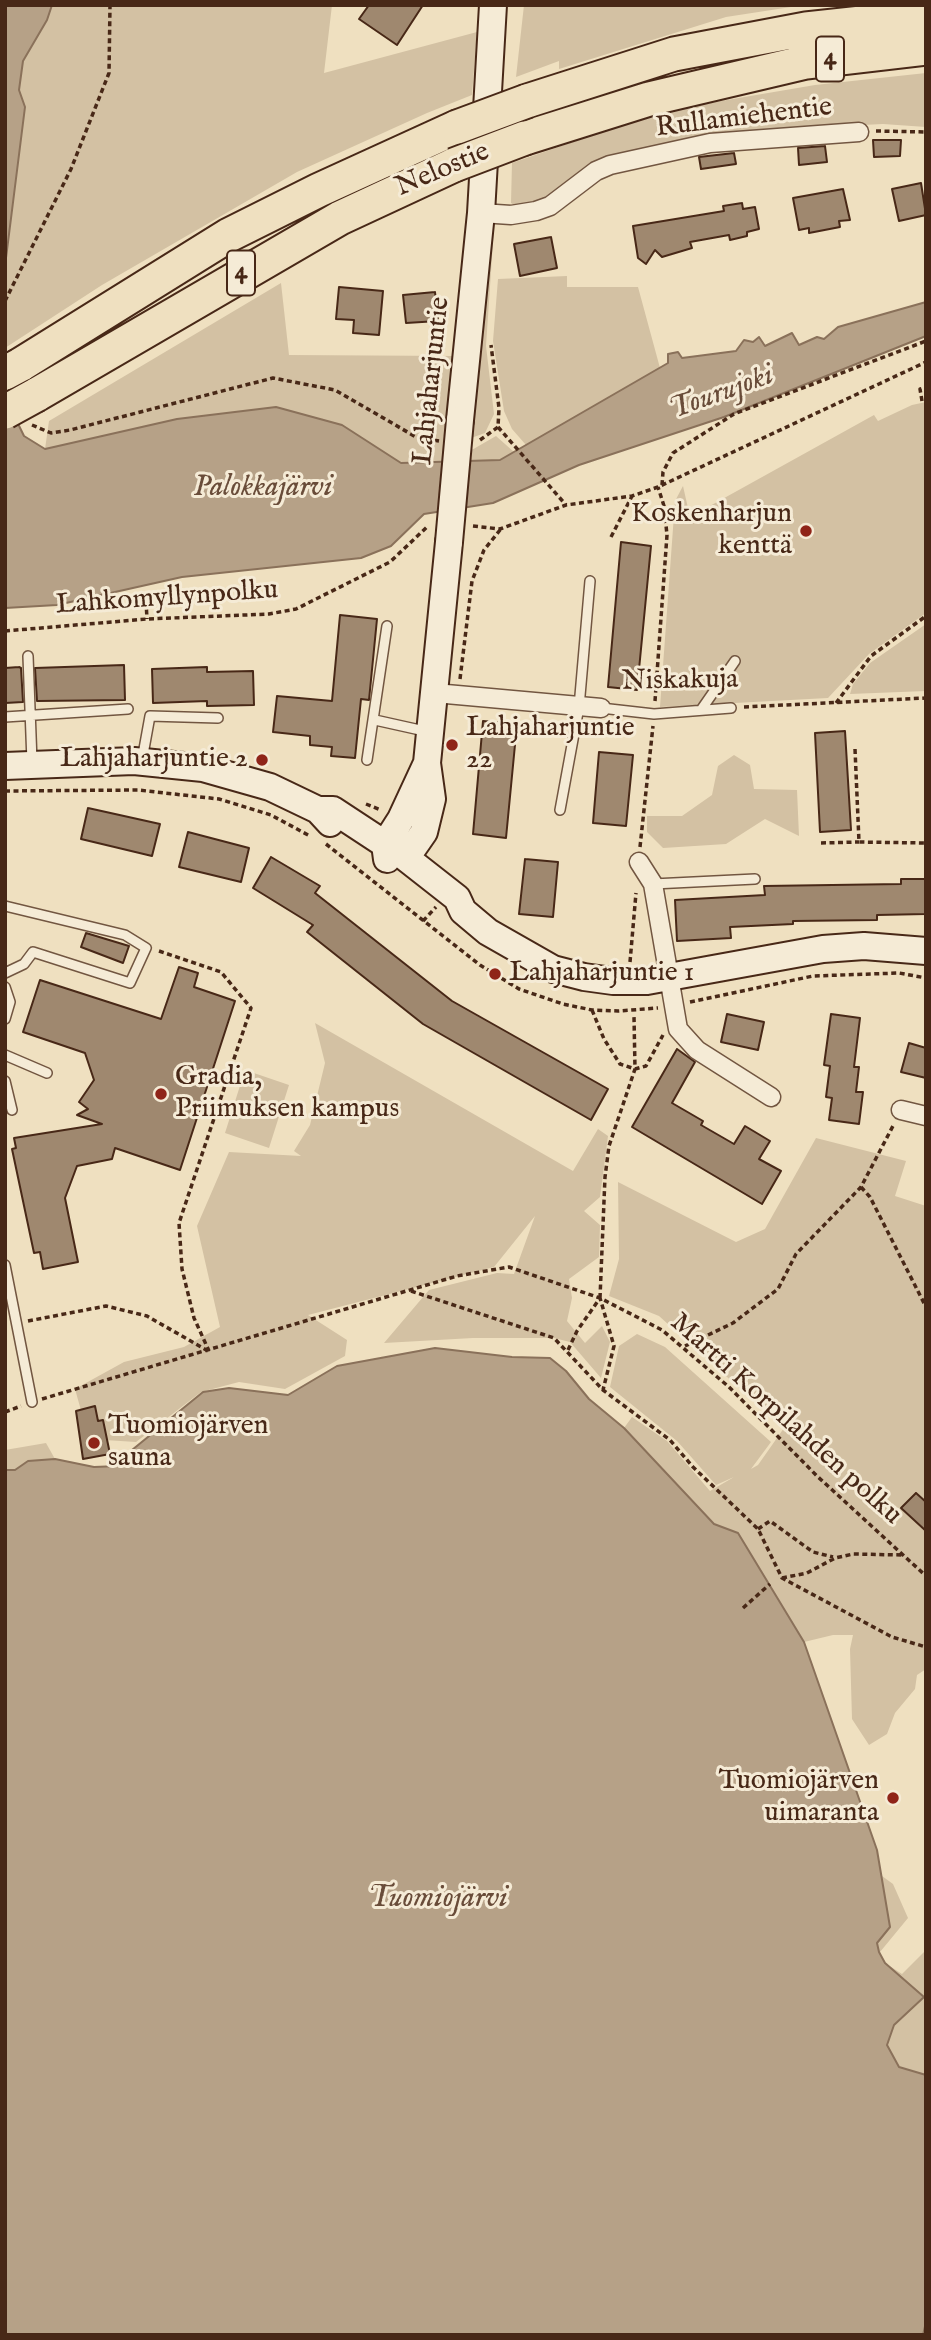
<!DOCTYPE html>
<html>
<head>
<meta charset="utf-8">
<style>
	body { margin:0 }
	#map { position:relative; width:931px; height:2340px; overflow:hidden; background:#efe0c0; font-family:"IM FELL English",serif }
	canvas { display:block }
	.frame { position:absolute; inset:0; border:7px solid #482817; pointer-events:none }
</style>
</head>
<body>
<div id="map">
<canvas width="931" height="2340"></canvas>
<div class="frame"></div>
</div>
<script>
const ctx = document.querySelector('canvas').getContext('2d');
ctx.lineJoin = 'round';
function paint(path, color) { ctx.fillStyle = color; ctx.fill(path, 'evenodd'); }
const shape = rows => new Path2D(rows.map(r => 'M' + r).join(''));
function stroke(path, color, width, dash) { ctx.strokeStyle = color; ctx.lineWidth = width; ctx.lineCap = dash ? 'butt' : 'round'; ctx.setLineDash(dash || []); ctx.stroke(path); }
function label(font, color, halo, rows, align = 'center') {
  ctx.font = font + ' "IM FELL English",serif'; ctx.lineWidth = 6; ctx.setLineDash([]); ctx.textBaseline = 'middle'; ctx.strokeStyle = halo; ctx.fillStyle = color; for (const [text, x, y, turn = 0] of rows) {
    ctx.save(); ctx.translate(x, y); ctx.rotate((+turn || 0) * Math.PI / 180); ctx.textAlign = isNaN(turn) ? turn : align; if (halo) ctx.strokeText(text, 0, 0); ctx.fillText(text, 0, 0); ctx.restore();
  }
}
paint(shape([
	[52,5,332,5,324,73,477,32,472,95,427,113,297,172,102,285,5,348,5,105,19,90,23,61,47,20],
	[524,5,804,5,726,17,559,69,559,61,516,77],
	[926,73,926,127,883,124,842,126,661,146,554,199,516,206,511,203,512,163,596,134,667,112,721,101,815,85],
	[494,227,486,346,494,414,485,433,471,438,490,228],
	[567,276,567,287,638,287,660,368,526,445,512,429,504,411,493,341,498,279],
	[281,283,289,355,455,356,443,462,401,463,342,425,276,407,179,419,45,449,49,421],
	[926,402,926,613,869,654,828,698,660,707,675,501,683,486,690,517,874,415,878,421,912,405],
	[496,436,514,452,501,460,469,461,470,451],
	[926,624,926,691,850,694,853,684,870,663],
	[734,755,750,765,754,789,797,790,799,836,765,819,726,844,663,848,647,832,647,816,682,816,712,795,718,766],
	[315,1023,573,1171,598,1129,608,1136,600,1197,584,1211,600,1225,599,1257,569,1279,572,1298,567,1321,585,1343,602,1326,610,1342,601,1378,570,1342,554,1338,473,1338,384,1343,429,1290,497,1273,514,1274,535,1216,494,1267,308,1315,347,1340,345,1356,285,1389,239,1382,201,1392,136,1442,89,1439,75,1389,124,1362,184,1347,220,1327,197,1226,229,1152,301,1156,294,1151,310,1125,325,1063],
	[245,1070,289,1085,269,1148,225,1133],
	[816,1138,906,1161,895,1196,926,1206,926,1669,917,1675,915,1689,895,1713,887,1734,869,1745,852,1719,850,1649,853,1635,833,1635,804,1642,738,1533,714,1524,624,1428,632,1417,667,1441,710,1491,734,1477,716,1485,677,1441,610,1387,619,1346,637,1334,665,1347,771,1442,751,1469,758,1465,784,1428,659,1316,609,1296,619,1259,618,1182,736,1242,765,1229],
	[46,1443,55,1459,28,1461,15,1470,5,1470,5,1450],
	[882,1876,893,1884,908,1918,880,1952,885,1963,902,1974,926,1950,926,2082,875,2125,796,1982,882,1893]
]), '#d3c1a3');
const water = shape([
	[5,5,52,5,47,20,23,61,19,90,25,107,5,266,5,5],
	[926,302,926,336,724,417,579,465,493,503,424,514,391,546,361,558,182,577,57,605,5,608,5,397,24,436,45,449,177,419,276,407,342,425,401,463,500,460,668,363,668,354,678,352,682,358,736,351,744,340,753,342,759,337,765,346,792,333,799,345,817,337,824,339,838,327,926,302],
	[435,1348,512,1357,550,1358,566,1371,589,1399,624,1428,714,1524,738,1533,804,1642,877,1850,890,1927,877,1943,879,1952,885,1963,924,1997,894,2025,887,2045,899,2067,926,2075,926,2322,923,2335,5,2335,5,1470,15,1470,28,1461,55,1459,94,1467,119,1466,132,1450,203,1392,229,1388,288,1395,337,1366,435,1348]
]);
paint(water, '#b6a187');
stroke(water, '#8a715a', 2);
const building = shape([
	[369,5,423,5,397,45,359,19,369,5],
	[873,140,901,140,900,156,874,157,873,140],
	[825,146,827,162,799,165,798,148,825,146],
	[734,153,736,164,701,169,699,157,734,153],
	[921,183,926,215,899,221,892,189,921,183],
	[843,189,850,220,839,221,840,227,809,233,809,228,799,230,793,198,843,189],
	[742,203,743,209,755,207,759,229,747,232,747,236,730,240,729,235,690,242,692,248,662,257,655,250,646,264,638,258,633,226,724,211,723,206,742,203],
	[551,237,557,268,520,276,514,244,551,237],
	[339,287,383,291,379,335,353,333,354,320,336,319,339,287],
	[435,292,438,321,406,323,403,295,435,292],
	[621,542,651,546,637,690,608,687,621,542],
	[340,615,377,619,369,700,361,699,355,758,331,756,332,747,310,745,310,736,273,732,277,696,332,701,340,615],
	[124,665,125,700,37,701,35,668,124,665],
	[19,667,21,668,23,702,5,703,5,668,19,667],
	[207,667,207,672,253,671,254,705,207,706,207,701,153,703,152,669,207,667],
	[483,721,517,724,506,838,473,834,483,721],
	[845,731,851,830,820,832,815,733,845,731],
	[599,752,633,755,626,826,593,823,599,752],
	[88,808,160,824,152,856,81,839,88,808],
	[188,832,249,848,241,882,179,867,188,832],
	[271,857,320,886,315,893,452,1001,608,1089,591,1120,423,1024,307,932,313,925,253,888,271,857],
	[525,859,558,862,553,917,519,914,525,859],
	[901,879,926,879,926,914,877,915,877,920,793,921,793,924,730,927,731,938,677,941,675,900,765,895,764,886,901,884,901,879],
	[86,933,129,946,123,963,81,947,86,933],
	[179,967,198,973,194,987,235,1001,180,1170,115,1148,112,1159,77,1166,65,1198,78,1262,43,1269,40,1252,34,1253,12,1149,16,1148,14,1138,102,1124,77,1115,88,1109,79,1102,94,1080,85,1053,23,1032,40,980,161,1019,179,967],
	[727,1014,764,1022,758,1050,721,1042,727,1014],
	[831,1014,860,1018,854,1067,859,1067,856,1092,863,1092,859,1124,829,1120,832,1098,826,1097,830,1066,824,1065,831,1014],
	[909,1043,926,1048,926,1078,901,1072,909,1043],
	[677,1049,695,1062,672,1103,703,1121,701,1125,734,1144,745,1126,770,1141,759,1159,781,1171,762,1204,632,1127,677,1049],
	[95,1406,98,1421,103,1420,110,1454,83,1459,76,1411,95,1406],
	[916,1493,926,1502,926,1531,901,1508,916,1493]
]);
paint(building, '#9f886f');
stroke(building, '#482817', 2);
const lane = shape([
	[28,656,32,762],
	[601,708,654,714,731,708],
	[701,710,735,661],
	[5,717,128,709],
	[375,720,429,732],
	[142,760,150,716,218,718],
	[367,760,387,626],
	[560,810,579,707,590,581],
	[653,884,755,879],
	[5,906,125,935,146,948,130,983,33,952,24,964,5,973],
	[5,987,10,1002,5,1019],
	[5,1055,47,1073],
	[5,1081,12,1110],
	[5,1265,32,1402]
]);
const street = shape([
	[481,213,511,215,536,211,550,206,596,171,610,165,710,143,859,132],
	[435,693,601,708],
	[639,862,653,884,678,1029,697,1050,771,1097],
	[901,1110,926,1116]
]);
const secondary = shape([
	[460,420,481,213,493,5],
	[5,766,134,761,203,768,270,787,318,810,330,823],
	[318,810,333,810,406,858,457,898,463,911,488,932,553,969,584,977,613,981,647,981,823,949,864,946,926,951],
	[406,858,424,832,432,799,427,763,449,542],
	[387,859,385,844,401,819,427,763]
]);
const highway = shape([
	[527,101,674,54,806,29,926,16],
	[525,138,649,99,806,62,926,48],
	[20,365,229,235,319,190,457,127],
	[36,395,340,218,454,165]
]);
stroke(lane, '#725641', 12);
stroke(street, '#725641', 21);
stroke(secondary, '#482817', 30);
stroke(highway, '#482817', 37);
stroke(shape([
	[876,131,926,132],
	[5,301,71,169,109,73,110,5],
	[922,401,920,389,926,388],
	[32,425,51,433,70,430,273,378,335,390,416,437,439,441],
	[498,427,566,505],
	[480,440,498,427,499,408,491,345],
	[662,485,663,472,673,453,734,414,926,341],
	[473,526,500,529,566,505,632,496,658,487,926,362],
	[611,537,632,496],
	[146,601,147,619],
	[5,631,147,619,269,614,296,609,390,562,428,526],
	[460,679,472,581,484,550,500,530],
	[655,701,667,535,664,506,658,487],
	[836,703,871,656,926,616],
	[744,707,926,698],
	[855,749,859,842,926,843],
	[5,791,138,790,219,799,271,815,310,836],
	[366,804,381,810],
	[821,843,859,842],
	[326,844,480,965,519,989,563,1004,592,1010,618,1011,658,1008],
	[640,847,653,726],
	[423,921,436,907],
	[159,951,221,972,251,1008,179,1223,182,1269,194,1318,209,1351],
	[630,962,636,893],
	[690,1002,813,976,899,973,926,978],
	[592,1010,604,1039,620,1064,635,1069,646,1066,663,1035],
	[861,1187,870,1197,926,1307],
	[411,1291,554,1338,603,1390,670,1440,693,1467,758,1529,782,1578,892,1637,926,1647],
	[600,1298,605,1177,609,1146,635,1069,634,1017],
	[28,1321,106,1306,147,1316,208,1351],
	[685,1346,733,1323,778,1289,796,1254,861,1187,894,1124],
	[568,1350,577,1331,600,1298,614,1346,603,1390],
	[42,1399,457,1276,509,1267,600,1298,662,1330,729,1387,817,1476,926,1576],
	[5,1412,21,1406],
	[758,1529,770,1521,813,1552,833,1557],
	[782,1578,807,1573,835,1558,853,1554,903,1555],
	[743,1608,770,1584]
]), '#482817', 3.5, [5, 3.5]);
stroke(lane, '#f5ebd6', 9);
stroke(street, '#f5ebd6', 18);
stroke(secondary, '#f5ebd6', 26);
stroke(highway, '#efe0c0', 33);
const secondaryBridge = shape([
	[449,542,460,420]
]);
const highwayBridge = shape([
	[457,127,527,101],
	[454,165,525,138],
	[5,373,20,365],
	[5,412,36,395]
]);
stroke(secondaryBridge, '#482817', 30, []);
stroke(highwayBridge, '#482817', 37, []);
stroke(secondaryBridge, '#f5ebd6', 26);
stroke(highwayBridge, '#efe0c0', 33);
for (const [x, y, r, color] of [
	[806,531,7,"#8f2418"],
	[452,745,7,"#8f2418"],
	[262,760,7,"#8f2418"],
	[495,974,7,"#8f2418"],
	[161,1094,7,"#8f2418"],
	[94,1443,7,"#8f2418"],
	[893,1798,7,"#8f2418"]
]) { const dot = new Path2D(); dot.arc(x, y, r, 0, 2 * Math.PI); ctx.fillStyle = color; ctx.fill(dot); stroke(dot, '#f5ebd6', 2.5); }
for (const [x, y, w] of [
	[830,59,28],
	[241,273,28]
]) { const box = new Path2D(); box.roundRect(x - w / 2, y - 22.5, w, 45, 5); ctx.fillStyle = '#f5ebd6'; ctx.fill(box); stroke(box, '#482817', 2); }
label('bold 26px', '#482817', null, [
	["4",830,59],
	["4",241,273]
]);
label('28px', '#482817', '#f5ebd6', [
	["Rullamiehentie",744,119,-7],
	["Nelostie",443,171,-23],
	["Lahjaharjuntie",433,381,-84],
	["Lahkomyllynpolku",167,599,-4],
	["Niskakuja",680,682,-1],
	["Martti Korpilahden polku",785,1420,42]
]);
label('28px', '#482817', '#f5ebd6', [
	["Koskenharjun",792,515,"right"],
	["kenttä",792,547,"right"],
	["Lahjaharjuntie",466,729],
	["22",466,761],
	["Lahjaharjuntie 2",248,760,"right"],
	["Lahjaharjuntie 1",509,974],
	["Gradia,",175,1078],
	["Priimuksen kampus",175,1110],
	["Tuomiojärven",108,1427],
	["sauna",108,1459],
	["Tuomiojärven",879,1782,"right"],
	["uimaranta",879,1814,"right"]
], 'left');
label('italic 30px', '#694c39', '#f5ebd6', [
	["Tourujoki",722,394,-20],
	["Palokkajärvi",263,489],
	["Tuomiojärvi",438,1900]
]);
</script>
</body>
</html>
